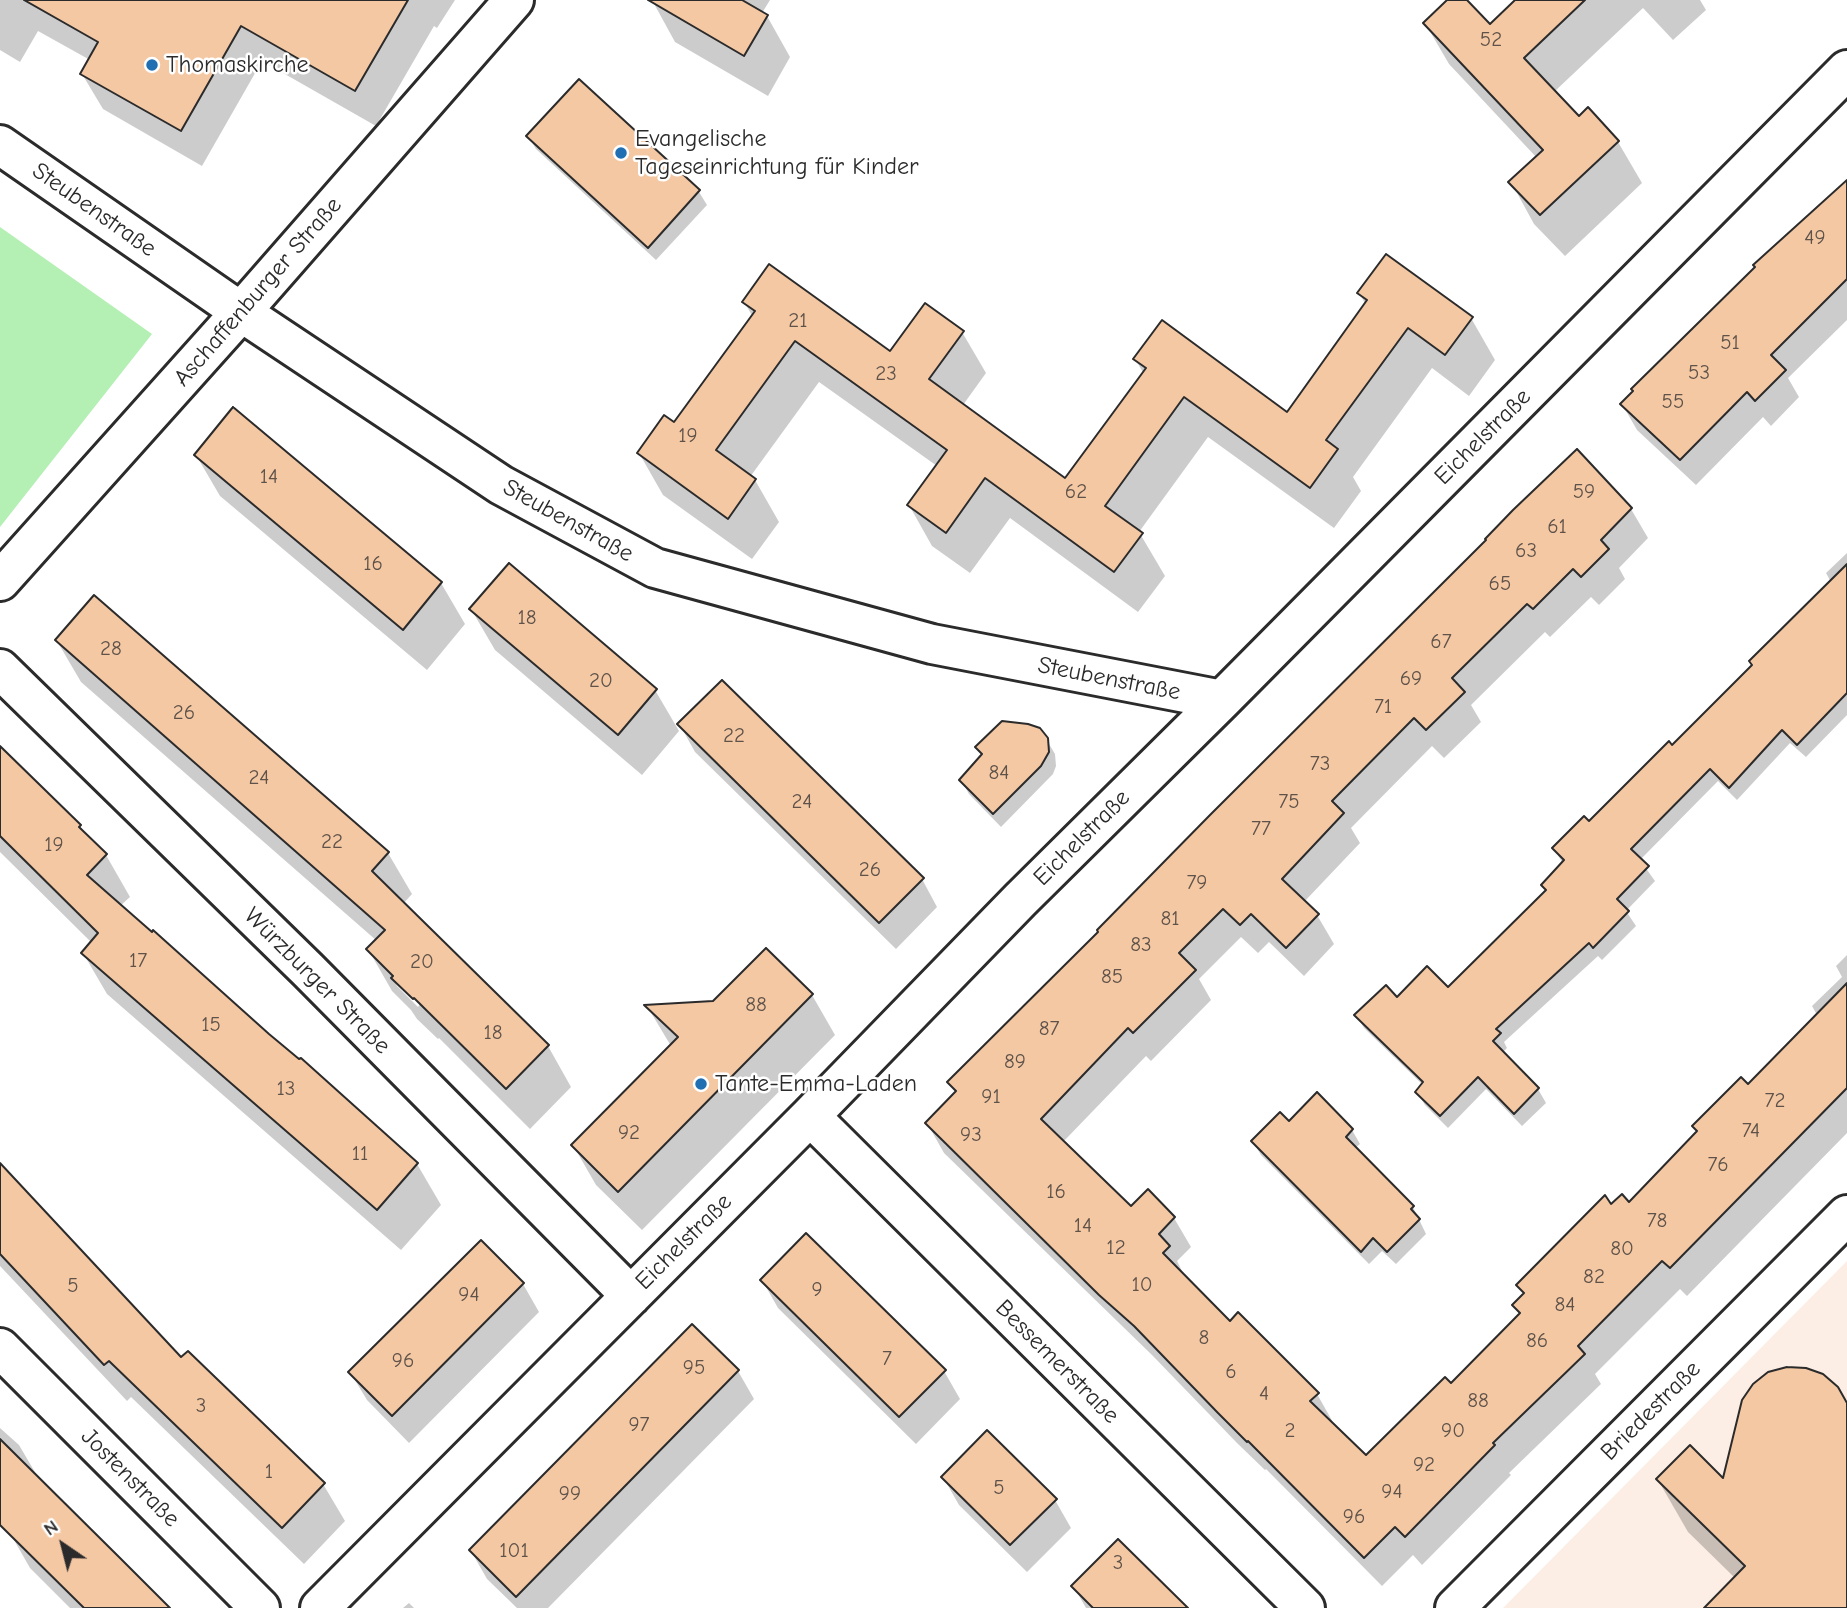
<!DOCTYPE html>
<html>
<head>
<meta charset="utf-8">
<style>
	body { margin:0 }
	#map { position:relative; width:1847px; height:1608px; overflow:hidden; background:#fff; font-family:"Comic Neue",sans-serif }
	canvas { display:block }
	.north { position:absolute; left:28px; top:1510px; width:70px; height:70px; -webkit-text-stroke:5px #fff; paint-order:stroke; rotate:325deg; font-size:19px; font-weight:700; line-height:28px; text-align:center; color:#2b2b2b }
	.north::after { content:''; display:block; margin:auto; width:24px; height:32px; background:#2b2b2b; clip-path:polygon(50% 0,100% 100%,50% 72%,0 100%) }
</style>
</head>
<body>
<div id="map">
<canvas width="1847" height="1608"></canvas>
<div class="north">N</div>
</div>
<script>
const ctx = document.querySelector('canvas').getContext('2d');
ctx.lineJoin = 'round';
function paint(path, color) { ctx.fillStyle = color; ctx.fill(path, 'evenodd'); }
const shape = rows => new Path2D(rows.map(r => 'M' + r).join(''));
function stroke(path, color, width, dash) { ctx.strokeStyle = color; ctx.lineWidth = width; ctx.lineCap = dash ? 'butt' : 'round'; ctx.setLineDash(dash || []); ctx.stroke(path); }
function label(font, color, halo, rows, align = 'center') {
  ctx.font = font + ' "Comic Neue",sans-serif'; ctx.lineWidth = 5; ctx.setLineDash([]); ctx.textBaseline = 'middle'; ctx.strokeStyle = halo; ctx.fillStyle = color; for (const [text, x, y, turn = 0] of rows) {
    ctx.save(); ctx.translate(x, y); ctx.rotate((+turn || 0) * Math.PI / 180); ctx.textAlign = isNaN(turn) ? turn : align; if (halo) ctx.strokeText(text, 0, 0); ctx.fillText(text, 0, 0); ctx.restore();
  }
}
paint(shape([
	[1847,1261,1847,1608,1503,1608]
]), '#fceee4');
paint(shape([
	[0,227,152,334,0,527]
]), '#b4efb4');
paint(shape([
	[0,0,455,0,437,28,434,26,376,126,262,61,202,166,103,109,82,74,90,60,38,31,20,62,0,50],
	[652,0,770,0,762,13,767,16,790,57,768,96,675,42],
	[1449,0,1465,0,1490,26,1518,0,1700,0,1706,10,1673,40,1643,8,1554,92,1579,118,1588,109,1618,142,1642,183,1565,256,1534,224,1511,182,1537,158,1449,64,1425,23],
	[579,81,699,192,707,205,656,260,536,149,528,136],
	[1847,179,1847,320,1788,378,1799,397,1771,426,1763,417,1696,485,1637,430,1622,404],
	[1359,293,1471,318,1495,360,1469,396,1432,368,1353,477,1361,491,1334,528,1208,437,1139,532,1165,576,1138,612,1010,518,970,573,932,546,909,505,937,466,819,382,750,477,755,480,779,522,752,559,663,495,639,453,675,425,753,317,744,302,890,353,962,332,986,373,963,405,1066,480,1144,374,1135,359,1287,414,1366,305],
	[196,455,441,583,465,624,427,670,220,496],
	[1631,509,1648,538,1619,568,1625,579,1599,605,1591,597,1550,637,1545,632,1471,705,1481,722,1444,758,1432,746,1351,828,1360,843,1304,902,1317,915,1334,944,1304,976,1269,942,1258,953,1241,937,1199,979,1211,1000,1151,1061,1146,1056,1063,1142,1131,1209,1174,1218,1191,1247,1177,1261,1185,1277,1230,1323,1317,1394,1334,1424,1333,1425,1366,1457,1451,1385,1519,1314,1514,1305,1524,1295,1519,1285,1611,1207,1629,1205,1817,1015,1812,1006,1842,977,1836,966,1847,955,1847,1133,1687,1296,1680,1289,1595,1374,1601,1384,1509,1473,1511,1475,1422,1565,1413,1555,1382,1586,1266,1469,1265,1470,1237,1443,1152,1355,944,1153,927,1123,956,1094,949,1082],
	[1847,553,1847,715,1806,757,1790,743,1737,800,1718,781,1640,860,1655,881,1626,911,1636,926,1602,960,1598,956,1504,1042,1507,1048,1502,1053,1538,1089,1546,1103,1522,1126,1486,1089,1448,1128,1425,1105,1417,1092,1423,1085,1364,1028,1356,1015,1397,999,1448,990,1547,891,1562,862,1554,849,1589,823,1672,748,1753,666,1831,582,1826,573],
	[471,609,655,690,679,731,642,775,495,650],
	[57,641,388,853,412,894,403,904,548,1046,571,1087,530,1129,439,1038,438,1039,417,1019,411,1010,392,991,368,949,377,941,81,682],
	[393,978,420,1004,418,1007,397,986],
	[680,725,922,879,937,907,896,949,695,752],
	[1046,739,1055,754,1056,766,1053,774,1001,827,969,794,961,780,982,756,977,747],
	[0,749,80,826,84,834,106,855,130,897,120,906,417,1164,441,1205,401,1250,107,994,83,953,92,943,0,852],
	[812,995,835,1035,642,1230,596,1185,573,1145,671,1046,647,1006],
	[1289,1124,1352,1130,1360,1144,1355,1148,1413,1207,1426,1234,1396,1264,1382,1251,1369,1264,1261,1155,1253,1142],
	[0,1166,181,1360,323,1484,345,1521,304,1564,131,1397,127,1401,0,1266],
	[762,1280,944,1371,960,1399,916,1444,778,1308],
	[523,1284,539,1312,409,1443,367,1400,350,1372],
	[738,1371,754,1399,548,1608,517,1608,487,1579,471,1551],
	[1847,1406,1847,1608,1707,1608,1735,1578,1688,1532,1658,1480,1724,1481],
	[0,1428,19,1445,39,1479,168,1608,70,1608,30,1568,10,1533,0,1522],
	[943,1477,1055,1500,1071,1528,1027,1572,959,1505],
	[1074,1587,1185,1608,1086,1608],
	[409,1603,414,1608,403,1608]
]), '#0003');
const building = shape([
	[24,0,408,0,355,91,241,26,181,131,80,74,98,42,24,0],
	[648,0,742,0,768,15,744,56,648,0],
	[1447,0,1467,0,1490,24,1515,0,1585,0,1524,58,1579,116,1588,107,1619,141,1540,215,1508,182,1543,150,1423,23,1447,0],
	[579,79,700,190,648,248,526,136,579,79],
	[1847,180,1847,279,1771,355,1786,370,1755,401,1747,392,1680,460,1620,404,1633,391,1631,389,1755,267,1753,265,1847,180],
	[1386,254,1473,317,1445,355,1408,328,1326,440,1338,449,1310,488,1184,397,1105,506,1143,533,1114,572,985,478,946,533,907,505,947,450,795,341,716,450,756,479,728,519,637,453,664,415,674,422,755,311,742,302,769,264,890,351,925,303,964,331,929,379,1065,478,1146,368,1133,359,1162,320,1287,412,1367,300,1357,293,1386,254],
	[233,407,442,582,403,630,194,455,233,407],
	[1577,449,1632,508,1601,540,1609,549,1581,577,1573,569,1533,609,1527,604,1452,678,1465,692,1426,730,1414,718,1332,801,1344,813,1282,879,1319,914,1286,948,1251,914,1240,925,1223,909,1179,953,1196,970,1133,1033,1128,1028,1041,1119,1131,1206,1148,1189,1175,1217,1159,1234,1170,1246,1163,1253,1230,1321,1238,1312,1319,1393,1310,1401,1366,1455,1445,1377,1451,1383,1520,1313,1512,1305,1524,1293,1516,1285,1605,1195,1611,1204,1622,1194,1629,1202,1697,1131,1692,1126,1741,1077,1748,1084,1847,983,1847,1088,1670,1268,1662,1261,1578,1346,1585,1354,1493,1443,1495,1445,1405,1537,1395,1527,1364,1558,1248,1441,1247,1442,1218,1413,1134,1326,1099,1295,925,1123,956,1091,947,1082,1098,932,1097,930,1210,815,1486,540,1485,539,1513,510,1577,449],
	[509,563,657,689,618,735,469,609,509,563],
	[1847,564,1847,693,1797,745,1782,730,1729,788,1710,769,1631,849,1649,866,1617,899,1629,911,1593,948,1589,943,1496,1029,1501,1033,1493,1041,1539,1088,1514,1114,1478,1077,1440,1116,1415,1092,1423,1082,1354,1015,1386,985,1397,997,1427,966,1448,987,1546,890,1541,885,1564,860,1552,848,1584,816,1589,821,1669,741,1672,745,1752,665,1749,661,1847,564],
	[94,595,389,852,372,871,549,1045,506,1089,414,998,413,999,391,978,393,976,366,949,385,930,55,640,94,595],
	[722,680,924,878,879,923,677,724,722,680],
	[1002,721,1028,724,1040,728,1048,738,1049,752,1041,766,993,814,959,780,982,754,975,747,1002,721],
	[0,746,81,825,79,827,107,854,87,875,152,932,153,930,269,1034,299,1059,301,1058,418,1163,377,1210,81,953,98,933,0,836,0,746],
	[766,948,813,994,618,1192,571,1145,678,1037,644,1005,713,1001,766,948],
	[1317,1092,1353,1129,1346,1137,1414,1206,1411,1209,1420,1219,1387,1252,1373,1238,1361,1252,1251,1141,1280,1112,1289,1121,1317,1092],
	[0,1163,181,1357,188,1351,325,1483,282,1528,109,1361,104,1365,0,1254,0,1163],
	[806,1233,946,1370,899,1417,760,1280,806,1233],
	[481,1240,524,1283,392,1416,348,1372,481,1240],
	[692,1324,739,1370,516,1597,469,1550,692,1324],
	[1787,1367,1806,1368,1823,1374,1838,1387,1847,1403,1847,1608,1704,1608,1745,1566,1656,1479,1690,1445,1723,1478,1742,1400,1753,1384,1768,1372,1787,1367],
	[987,1430,1057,1499,1010,1545,941,1477,987,1430],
	[0,1439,119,1557,170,1608,84,1608,0,1525,0,1439],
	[1118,1539,1188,1608,1093,1608,1071,1586,1118,1539]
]);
paint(building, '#f5c8a4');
stroke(building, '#2b2b2b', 2);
const minor = shape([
	[0,145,241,312,501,485,655,568,932,644,1222,700],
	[0,581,241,312,514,0],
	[0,669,308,970,631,1296],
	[810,1116,1305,1608],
	[0,1348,260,1608],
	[320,1608,810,1116,1020,900,1222,700,1847,70],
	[1455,1608,1847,1215]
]);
stroke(minor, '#2b2b2b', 44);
stroke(minor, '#fff', 38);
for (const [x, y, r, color] of [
	[152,65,7,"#1f6fb2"],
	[621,153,7,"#1f6fb2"],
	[701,1084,7,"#1f6fb2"]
]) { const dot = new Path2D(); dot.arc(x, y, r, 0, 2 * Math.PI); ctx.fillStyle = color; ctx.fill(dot); stroke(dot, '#fff', 2.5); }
label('21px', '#5e5249', null, [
	["52",1491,40],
	["49",1815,238],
	["21",798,321],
	["51",1730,343],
	["53",1699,373],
	["23",886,374],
	["55",1673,402],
	["19",688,436],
	["14",269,477],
	["62",1076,492],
	["59",1584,492],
	["61",1557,527],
	["63",1526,551],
	["16",373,564],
	["65",1500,584],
	["18",527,618],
	["67",1441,642],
	["28",111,649],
	["69",1411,679],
	["20",601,681],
	["71",1383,707],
	["26",184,713],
	["22",734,736],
	["73",1320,764],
	["84",999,773],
	["24",259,778],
	["24",802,802],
	["75",1289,802],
	["77",1261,829],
	["22",332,842],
	["19",54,845],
	["26",870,870],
	["79",1197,883],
	["81",1170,919],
	["83",1141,945],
	["17",138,961],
	["20",422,962],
	["85",1112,977],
	["88",756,1005],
	["15",211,1025],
	["87",1049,1029],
	["18",493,1033],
	["89",1015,1062],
	["13",286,1089],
	["91",991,1097],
	["72",1775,1101],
	["74",1751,1131],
	["92",629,1133],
	["93",971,1135],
	["11",360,1154],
	["76",1718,1165],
	["16",1056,1192],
	["78",1657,1221],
	["14",1083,1226],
	["12",1116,1248],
	["80",1622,1249],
	["82",1594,1277],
	["10",1142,1285],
	["5",73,1286],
	["9",817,1290],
	["94",469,1295],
	["84",1565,1305],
	["8",1204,1338],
	["86",1537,1341],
	["7",887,1359],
	["96",403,1361],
	["95",694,1368],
	["6",1231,1372],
	["4",1264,1394],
	["88",1478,1401],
	["3",201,1406],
	["97",639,1425],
	["2",1290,1431],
	["90",1453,1431],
	["92",1424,1465],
	["1",269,1472],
	["5",999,1488],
	["94",1392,1492],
	["99",570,1494],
	["96",1354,1517],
	["101",514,1551],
	["3",1118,1563]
]);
label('24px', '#2b2b2b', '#fff', [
	["Thomaskirche",166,65],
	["Evangelische",635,139],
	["Tageseinrichtung für Kinder",635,167],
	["Tante-Emma-Laden",715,1084]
], 'left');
label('24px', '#2b2b2b', '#fff', [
	["Steubenstraße",94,210,35],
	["Aschaffenburger Straße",258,292,-49],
	["Eichelstraße",1483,437,-45],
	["Steubenstraße",568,521,29],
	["Steubenstraße",1109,679,11],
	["Eichelstraße",1082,838,-45],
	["Würzburger Straße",317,981,45],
	["Eichelstraße",684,1242,-45],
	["Bessemerstraße",1057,1362,45],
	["Briedestraße",1651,1411,-45],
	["Jostenstraße",130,1478,45]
]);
</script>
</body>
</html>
